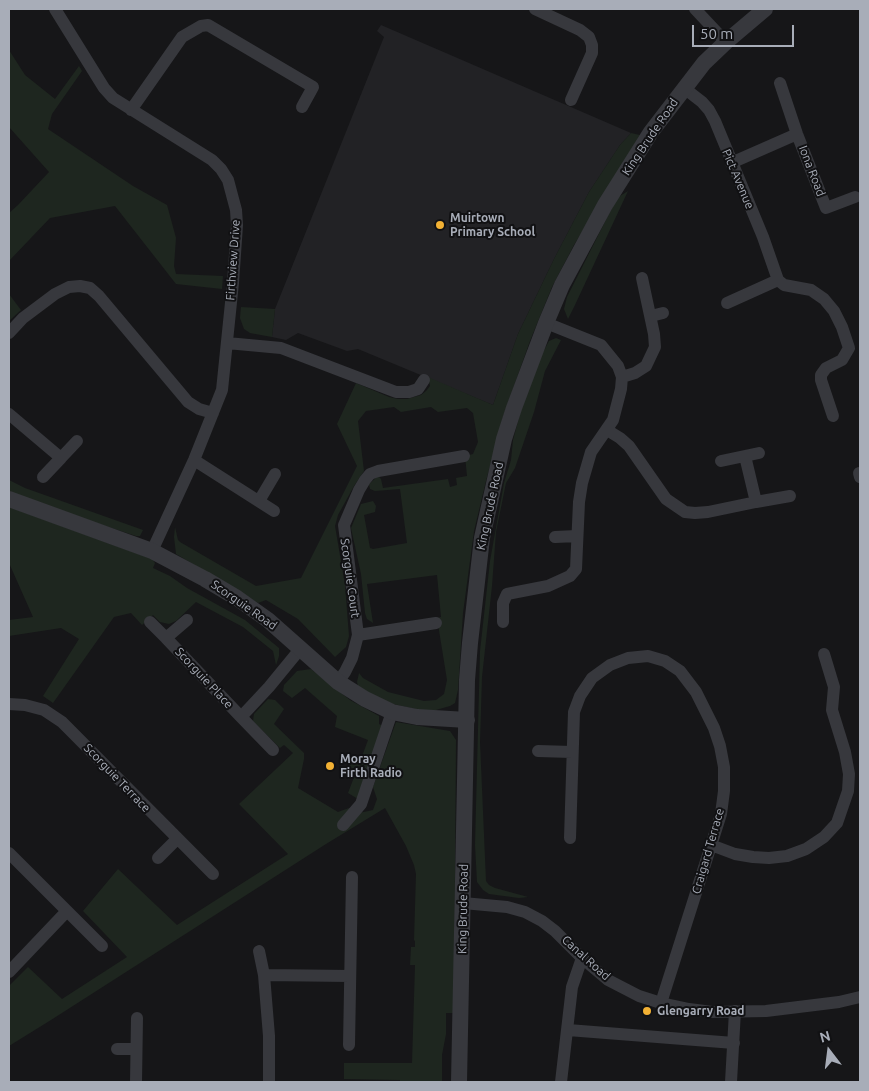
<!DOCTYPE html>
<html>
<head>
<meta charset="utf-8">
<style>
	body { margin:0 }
	#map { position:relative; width:869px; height:1091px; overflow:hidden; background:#161618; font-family:Ubuntu,sans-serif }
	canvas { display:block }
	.frame { position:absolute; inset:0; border:10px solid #a8adb8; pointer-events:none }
	.north { position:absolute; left:804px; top:1026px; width:50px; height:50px; -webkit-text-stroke:4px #111113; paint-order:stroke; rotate:345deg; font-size:14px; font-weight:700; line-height:20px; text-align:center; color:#a8adb8 }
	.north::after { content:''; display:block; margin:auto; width:18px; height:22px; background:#a8adb8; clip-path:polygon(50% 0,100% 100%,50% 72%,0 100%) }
	.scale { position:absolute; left:692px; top:25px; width:102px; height:22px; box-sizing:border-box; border:2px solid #a8adb8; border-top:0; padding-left:6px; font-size:15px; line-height:18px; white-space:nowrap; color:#a8adb8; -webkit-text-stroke:4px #111113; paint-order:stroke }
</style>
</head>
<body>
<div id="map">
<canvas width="869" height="1091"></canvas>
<div class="frame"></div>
<div class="north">N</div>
<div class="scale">50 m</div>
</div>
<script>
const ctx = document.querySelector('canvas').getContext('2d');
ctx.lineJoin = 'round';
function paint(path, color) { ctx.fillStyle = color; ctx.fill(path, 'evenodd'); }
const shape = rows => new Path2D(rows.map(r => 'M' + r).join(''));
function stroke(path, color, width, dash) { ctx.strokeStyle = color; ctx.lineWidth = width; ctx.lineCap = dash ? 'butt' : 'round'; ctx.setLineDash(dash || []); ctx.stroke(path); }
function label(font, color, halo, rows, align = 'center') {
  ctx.font = font + ' Ubuntu,sans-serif'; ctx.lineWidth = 4; ctx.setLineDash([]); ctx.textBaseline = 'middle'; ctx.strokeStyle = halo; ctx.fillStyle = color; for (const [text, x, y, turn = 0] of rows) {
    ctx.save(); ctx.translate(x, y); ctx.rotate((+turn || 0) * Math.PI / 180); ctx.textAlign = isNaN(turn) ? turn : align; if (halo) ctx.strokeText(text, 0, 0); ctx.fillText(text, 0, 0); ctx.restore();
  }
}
paint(shape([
	[381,25,631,133,620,145,589,192,554,259,518,334,493,405,358,349,347,351,298,333,286,340,272,337,275,309,384,37,377,31]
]), '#222225');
paint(shape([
	[9,50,25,75,55,99,79,66,82,71,52,114,48,129,133,186,167,205,176,238,174,266,176,274,223,276,222,289,176,284,115,206,50,218,9,261,9,213,18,205,49,172,9,127],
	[631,133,640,135,574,245,552,287,530,341,503,417,486,481,474,531,463,613,458,690,455,703,450,706,436,710,425,711,393,704,372,695,358,686,357,682,359,673,363,678,388,692,424,701,436,700,444,694,447,680,437,618,441,617,437,575,367,584,373,623,367,619,365,613,361,574,351,528,361,504,373,501,376,506,375,512,364,515,370,548,373,549,407,543,400,489,375,491,370,489,369,484,378,476,381,479,383,488,448,479,450,487,457,485,456,478,467,476,465,456,473,454,478,442,473,413,467,408,438,412,431,407,401,412,394,407,366,411,358,421,364,471,354,486,338,515,335,526,345,585,349,636,346,647,335,657,298,619,266,600,258,603,176,554,174,537,175,527,178,540,180,542,256,586,301,578,357,466,337,424,356,383,389,397,398,399,407,399,421,395,426,391,430,386,428,377,493,405,518,334,554,259,589,192,620,145],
	[628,191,575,305,568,319,564,309,567,297,617,198],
	[9,294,21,310,9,321],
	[241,307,275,309,272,337,250,333,244,329,240,318],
	[556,338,561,340,545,371,534,412,515,468,506,483,496,532,492,586,482,677,480,742,486,881,489,885,495,888,528,897,519,898,489,894,483,890,477,882,475,845,480,651,490,561,504,483,511,460,513,440,521,410,542,354,549,341],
	[9,480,25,488,143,530,140,536,136,536,41,505,9,492],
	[9,507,152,559,155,563,153,568,170,576,187,588,245,620,279,648,279,656,276,665,273,651,243,627,196,602,176,621,169,624,160,622,153,615,142,625,131,613,114,617,53,703,43,696,79,639,61,628,9,636,9,620,33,617,9,563],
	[311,669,350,700,379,716,379,724,383,726,358,799,348,793,356,772,348,769,352,759,360,762,368,740,335,727,337,716,305,688,292,698,283,691,284,685,297,671],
	[268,699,275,700,284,709,274,724,304,753,304,759,298,788,338,812,349,808,359,813,373,810,377,799,373,787,396,722,450,731,456,740,454,1013,446,1013,446,1034,442,1055,442,1082,400,1082,400,1080,344,1079,344,1063,412,1063,415,965,410,965,411,947,415,947,415,941,414,940,416,874,414,865,406,846,385,808,326,844,51,1020,9,1046,9,986,28,967,62,999,127,957,83,911,118,869,177,925,288,854,239,804,293,753,284,745,280,748,253,721,254,714]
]), '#1e261f');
stroke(shape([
	[55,9,104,88,113,98,212,160,221,169,228,180,236,210,237,225,233,283,222,390,194,460,152,551],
	[535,9,580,30,589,37,592,45,592,53,571,100],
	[695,9,726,42],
	[780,83,797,134,826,208,855,197],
	[684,88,702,102,709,110,715,121,763,237,778,280,784,285,811,290,824,299,834,311,842,327,849,348,842,360,826,368,821,375,821,380,833,416],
	[131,110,182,37,201,26,208,25,313,87,302,107],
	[731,163,797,134],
	[727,303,778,280],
	[651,316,663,313],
	[9,333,23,318,55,294,69,287,80,286,90,288,99,296,188,402,199,409,213,413],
	[227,343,281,348,396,392,409,392,418,389,424,380],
	[622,377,635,373,646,366,655,347,654,334,642,278],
	[9,414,61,458,43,477],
	[607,430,620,438,629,446,666,499,685,512,695,513,708,512,756,502,745,456],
	[61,458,77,441],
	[194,460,274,511],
	[721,461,759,453],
	[859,473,860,477],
	[259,501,275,474],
	[756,502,790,496],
	[555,537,577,536],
	[187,620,166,638,241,717,269,687,301,648],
	[150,622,166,638],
	[503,622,503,603,507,594,548,586,570,576,576,569,579,502,582,483,591,452,613,420,621,389,622,377,618,366,601,345,546,323],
	[358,635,436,623],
	[338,682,345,672,352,658,358,635,344,525,359,490,365,480,370,474,378,471,464,456],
	[9,704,25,705,44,710,62,722,213,874],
	[241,717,273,750],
	[538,751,572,752],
	[343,825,361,804,392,712],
	[570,838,574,712,580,696,592,678,610,665,628,658,648,656,665,661,680,671,696,692,714,728,720,746,724,767,724,791,721,814,661,1003],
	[711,845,735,854,753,857,769,858,787,856,806,849,824,837,837,823,848,791,849,774,845,752,832,710,834,687,824,654],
	[9,853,102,946],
	[158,858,177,839],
	[463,903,507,907,525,912,542,921,555,931,582,958,608,980,639,996,661,1003,689,1009,712,1012,766,1011,839,1002,860,997],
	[259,951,264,975],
	[9,972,67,911],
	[568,1030,734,1043],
	[349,1045,352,877],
	[117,1049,136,1049],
	[136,1082,137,1018],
	[269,1082,269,1036,264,975,350,976],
	[561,1082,572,987,582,958],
	[731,1082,735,1011]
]), '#37383d', 12);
stroke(shape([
	[9,499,152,551,205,579,237,598,268,620,338,682,365,699,392,712,417,717,467,720],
	[459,1082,467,680,470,643,482,538,504,439,514,408,546,323,562,285,605,205,651,132,704,63,726,42,765,9]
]), '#37383d', 16);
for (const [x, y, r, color] of [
	[440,225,5,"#f2b134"],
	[330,766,5,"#f2b134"],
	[647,1011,5,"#f2b134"]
]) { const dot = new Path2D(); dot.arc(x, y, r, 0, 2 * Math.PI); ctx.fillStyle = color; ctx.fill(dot); stroke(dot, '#111113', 2); }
label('12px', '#a8adb8', '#111113', [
	["King Brude Road",650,137,-56],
	["Iona Road",812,171,69],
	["Pict Avenue",738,179,67],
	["Firthview Drive",233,260,-86],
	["King Brude Road",490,506,-78],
	["Scorguie Court",350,578,82],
	["Scorguie Road",244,605,35],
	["Scorguie Place",204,678,47],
	["Scorguie Terrace",117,778,46],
	["Craigard Terrace",708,851,-74],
	["King Brude Road",463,909,-89],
	["Canal Road",586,958,42]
]);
label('bold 12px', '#a8adb8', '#111113', [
	["Muirtown",450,218],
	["Primary School",450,232],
	["Moray",340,759],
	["Firth Radio",340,773],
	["Glengarry Road",657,1011]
], 'left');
</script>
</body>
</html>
